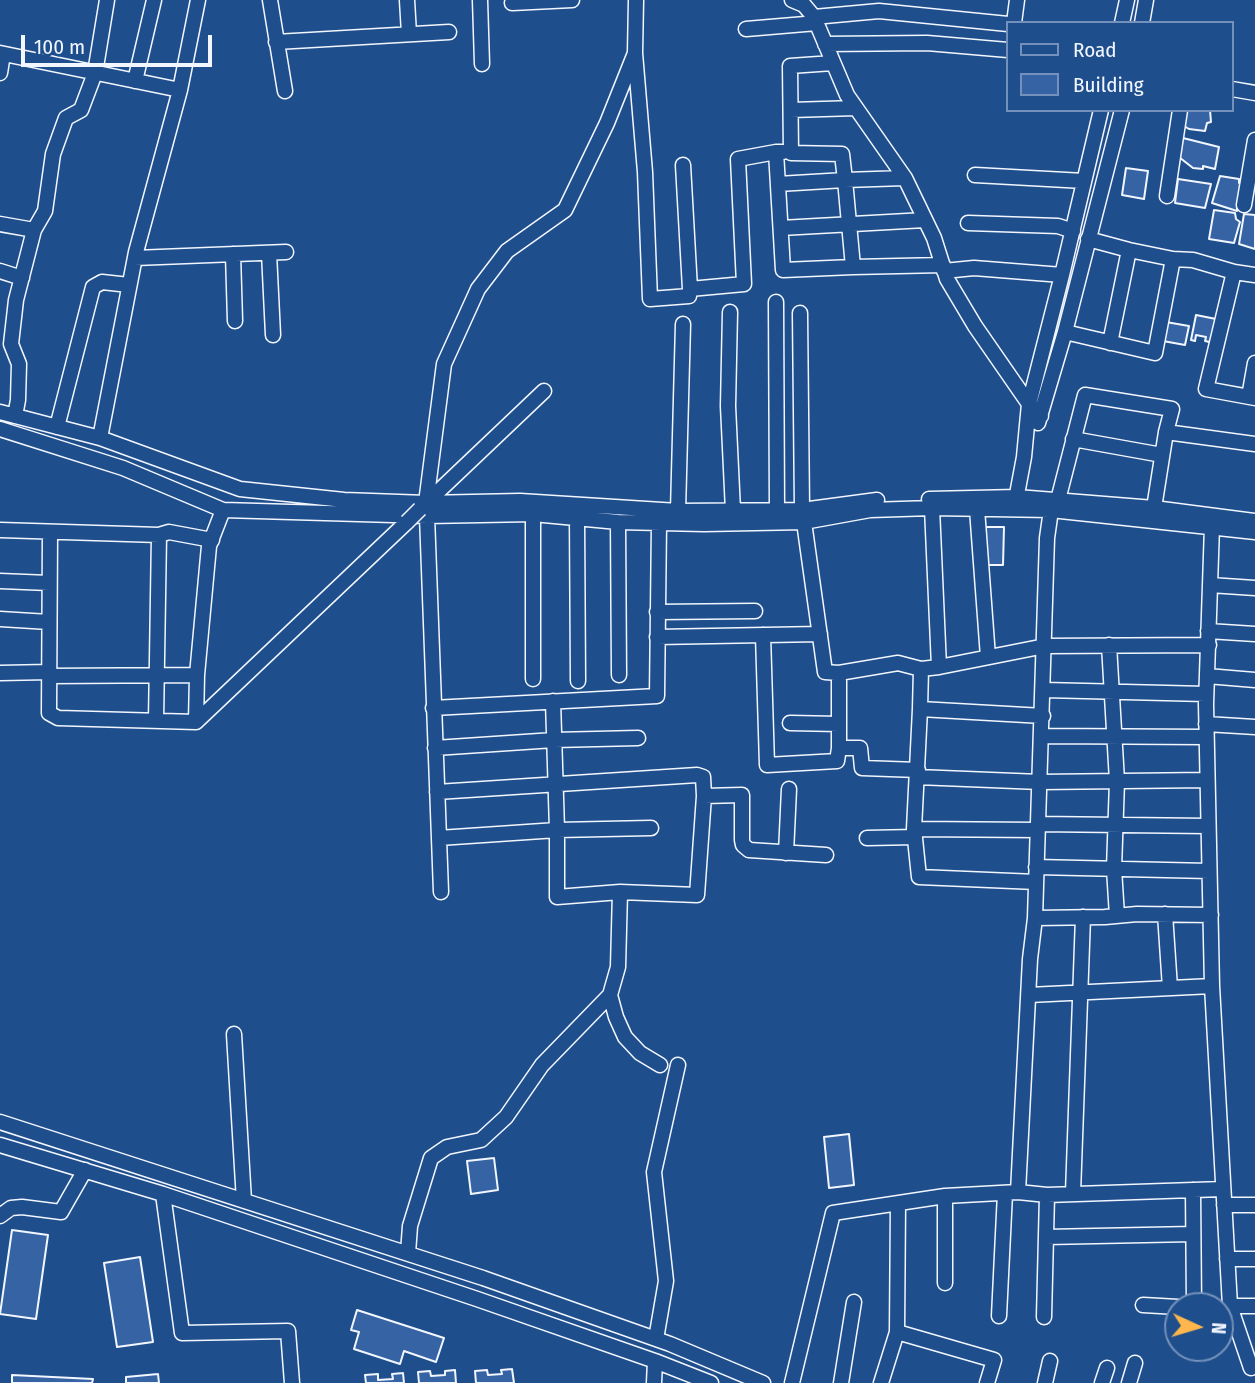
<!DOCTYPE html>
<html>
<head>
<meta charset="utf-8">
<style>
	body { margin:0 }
	#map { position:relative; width:1255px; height:1383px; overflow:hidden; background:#1f4e8c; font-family:"Fira Sans Condensed",sans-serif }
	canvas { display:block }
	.legend { position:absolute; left:1006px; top:21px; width:228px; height:91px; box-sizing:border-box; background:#1f4e8c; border:2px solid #7391ba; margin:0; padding:9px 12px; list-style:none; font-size:21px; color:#f2f6ff }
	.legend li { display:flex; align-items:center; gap:14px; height:35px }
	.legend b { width:35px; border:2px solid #7391ba }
	.north { position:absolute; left:1164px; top:1292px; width:70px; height:70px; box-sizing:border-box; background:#1f4e8c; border:2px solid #7391ba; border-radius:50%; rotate:94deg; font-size:19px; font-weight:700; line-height:28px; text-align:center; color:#f2f6ff }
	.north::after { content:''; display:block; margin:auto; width:24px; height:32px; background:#ffb74d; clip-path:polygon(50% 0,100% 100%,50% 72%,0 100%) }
	.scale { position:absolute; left:21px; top:35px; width:191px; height:32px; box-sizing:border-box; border:4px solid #f2f6ff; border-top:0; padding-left:9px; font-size:21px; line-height:24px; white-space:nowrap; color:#f2f6ff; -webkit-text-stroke:5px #1f4e8c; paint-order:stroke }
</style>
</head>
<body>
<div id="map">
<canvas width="1255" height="1383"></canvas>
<ul class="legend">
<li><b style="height:9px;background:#1f4e8c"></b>Road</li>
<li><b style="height:19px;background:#3563a3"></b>Building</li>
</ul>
<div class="north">N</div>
<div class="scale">100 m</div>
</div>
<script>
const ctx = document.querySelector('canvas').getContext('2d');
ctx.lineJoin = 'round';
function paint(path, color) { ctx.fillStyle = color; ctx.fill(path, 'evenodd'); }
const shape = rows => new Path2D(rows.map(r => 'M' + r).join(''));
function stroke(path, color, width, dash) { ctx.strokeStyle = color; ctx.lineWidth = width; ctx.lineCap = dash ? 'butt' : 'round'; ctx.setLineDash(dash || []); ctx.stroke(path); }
const building = shape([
	[1186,110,1210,110,1211,122,1207,123,1205,131,1189,129,1184,126,1186,110],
	[1183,138,1219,147,1215,169,1203,166,1203,169,1193,168,1175,154,1183,138],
	[1126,168,1148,171,1144,199,1122,195,1126,168],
	[1220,176,1239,179,1239,183,1244,186,1242,208,1237,207,1237,211,1212,203,1220,176],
	[1178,179,1211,184,1205,208,1175,203,1178,179],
	[1214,210,1235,213,1236,219,1240,222,1234,243,1209,239,1214,210],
	[1244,214,1255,215,1255,249,1239,244,1244,214],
	[1196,315,1216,319,1214,343,1205,341,1206,337,1196,335,1195,341,1191,340,1196,315],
	[1166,322,1189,326,1185,345,1163,341,1166,322],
	[985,527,1004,527,1003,565,984,565,985,527],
	[849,1134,854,1185,829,1188,824,1137,849,1134],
	[494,1158,498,1190,471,1194,467,1161,494,1158],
	[12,1230,48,1235,36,1319,0,1314,12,1230],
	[140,1257,153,1342,117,1347,104,1263,140,1257],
	[357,1310,444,1338,436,1362,404,1351,400,1364,354,1349,359,1332,351,1330,357,1310],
	[512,1369,514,1383,476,1383,475,1371,487,1370,488,1375,502,1374,501,1370,512,1369],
	[455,1370,456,1383,419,1383,418,1372,430,1371,431,1376,445,1375,445,1371,455,1370],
	[403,1373,404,1383,366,1383,365,1375,378,1374,378,1380,393,1379,392,1374,403,1373],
	[158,1374,159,1383,126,1383,126,1377,158,1374],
	[12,1375,93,1379,92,1383,12,1383,12,1375]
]);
paint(building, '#3563a3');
stroke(building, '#f2f6ff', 2);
const minor = shape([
	[270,0,285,91],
	[407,0,409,34],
	[480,0,482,64],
	[636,0,635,53,645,172,650,299,689,296,690,289],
	[792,0,804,5,814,17,847,95,905,178,934,238,947,279,975,326,1029,404,1041,416],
	[512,3,572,0],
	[814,17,879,11,1008,24],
	[1014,23,1017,0],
	[1122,23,1127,0],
	[1142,23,1146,0],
	[746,29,817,23],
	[276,42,449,32],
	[825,44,927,43,1008,50],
	[0,53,180,90],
	[0,73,3,54],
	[135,81,154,0],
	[1232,89,1255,93],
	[791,110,856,108],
	[783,152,776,152,783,270,853,267],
	[683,165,690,289,744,284,738,159,776,152],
	[975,175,1084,181],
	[905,178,845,180,853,267,943,265],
	[778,184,845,180,842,154,791,153,790,66,833,63],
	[1167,196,1180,110],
	[1244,205,1255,140],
	[968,223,1058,226,1073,231],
	[0,224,34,230],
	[781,228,925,220],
	[1088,239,1129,250,1173,259,1193,260,1234,272,1255,275],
	[269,253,273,335],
	[233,254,235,321],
	[135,258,286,252],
	[0,271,22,278],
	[944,271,974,268,1062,275],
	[1234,272,1206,389,1255,398],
	[776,302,777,511],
	[730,312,728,406,733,511],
	[800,313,802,510],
	[1065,332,1155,353,1173,259],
	[1110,343,1129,250],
	[1249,397,1255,363],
	[0,412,100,438,240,489,344,500,426,503,520,501,678,511,802,510,877,500],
	[15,416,18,400,19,364,11,344,16,300,34,230,45,211,53,154,66,118,81,110,95,73,107,0],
	[1038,423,1065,332,1122,110],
	[57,427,93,287,102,282,129,285],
	[0,429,123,468,223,510,427,516,533,514,618,522,704,524,804,522,870,510,932,508,1051,510,1255,532],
	[100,438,136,252,180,90,198,0],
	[1073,439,1162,455],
	[929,499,1017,497,1154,508,1255,521],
	[1058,500,1085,395,1172,409,1166,432],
	[426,503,444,364,478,289,507,251,565,210,607,123,635,53],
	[424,505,544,391],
	[1015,505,1024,457,1029,404,1062,275,1101,110],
	[1154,508,1166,432,1255,444],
	[977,509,988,657],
	[223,510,209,546,197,675,196,722,407,522],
	[678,511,683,324],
	[533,514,533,679],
	[427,516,441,892],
	[577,517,578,681],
	[618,522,619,675],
	[804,522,825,672,839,673,839,748,860,748,862,768,918,770],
	[1212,526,1206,704,1212,986,1230,1306,1251,1368],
	[0,530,159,535],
	[50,532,49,713,58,718,196,722],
	[0,581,49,583],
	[1210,585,1255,588],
	[657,612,755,611],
	[0,619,49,622],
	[1208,631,1255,634],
	[763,635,767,765,837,761,839,748],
	[657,637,820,634],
	[1109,645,1117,781,1114,869,1117,916],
	[939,667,1045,646,1209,645],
	[0,673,49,672],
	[839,673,898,663,921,669],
	[49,676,197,675],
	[1207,676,1255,680],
	[1044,690,1206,694],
	[433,708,657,696,659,523],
	[920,709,921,669,939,667,932,508],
	[156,721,159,535,169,532,212,540],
	[790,723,839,724],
	[1206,724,1255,727],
	[1043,736,1206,737],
	[435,748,554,740,638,738],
	[917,777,1040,782,1207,780],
	[437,792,697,775,703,777,704,796,697,895,620,892,557,897,557,830,651,828],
	[704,796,742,795,742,840,743,845,749,850,826,855],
	[1038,824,1208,826],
	[914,829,919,877,1036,882],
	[1038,830,914,829,920,709,1043,716],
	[439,838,557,830,553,701],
	[867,838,915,837],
	[786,853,789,789],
	[1036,867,1209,871],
	[1165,914,1170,988],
	[1035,918,1047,538,1051,510],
	[610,995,616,1017,625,1037,640,1053,660,1065],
	[1029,995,1212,986],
	[234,1034,244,1201],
	[0,1122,483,1278,670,1344,763,1383],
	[0,1145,163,1194,477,1299,655,1361,711,1383],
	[1193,1190,1194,1306],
	[1018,1192,1030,959,1035,918,1105,917,1137,914,1211,915],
	[1073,1193,1083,917],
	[163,1194,182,1333,288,1331,292,1383],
	[1224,1205,1255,1205],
	[0,1216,11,1208,22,1207,61,1212,85,1170],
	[1046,1237,1193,1234],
	[408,1253,410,1226,431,1158,447,1147,481,1140,506,1117,542,1065,610,995,618,967,620,892],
	[1227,1259,1255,1259],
	[945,1283,945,1196],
	[1143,1305,1178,1307],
	[1230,1306,1255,1306],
	[999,1316,1005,1193],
	[1044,1317,1047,1195,1223,1189],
	[897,1332,994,1360,987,1383],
	[656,1339,666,1281,654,1172,678,1065],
	[654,1383,655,1361],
	[792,1383,833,1213,945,1196,1018,1192,1047,1195],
	[841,1383,854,1302],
	[881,1383,897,1332,898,1203],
	[1045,1383,1050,1361],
	[1102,1383,1107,1368],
	[1129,1383,1135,1363]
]);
stroke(minor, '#f2f6ff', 17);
stroke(minor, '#1f4e8c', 14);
const minorBridge = shape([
	[407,522,420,509]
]);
stroke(minorBridge, '#f2f6ff', 17, []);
stroke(minorBridge, '#1f4e8c', 14);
</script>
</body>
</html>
